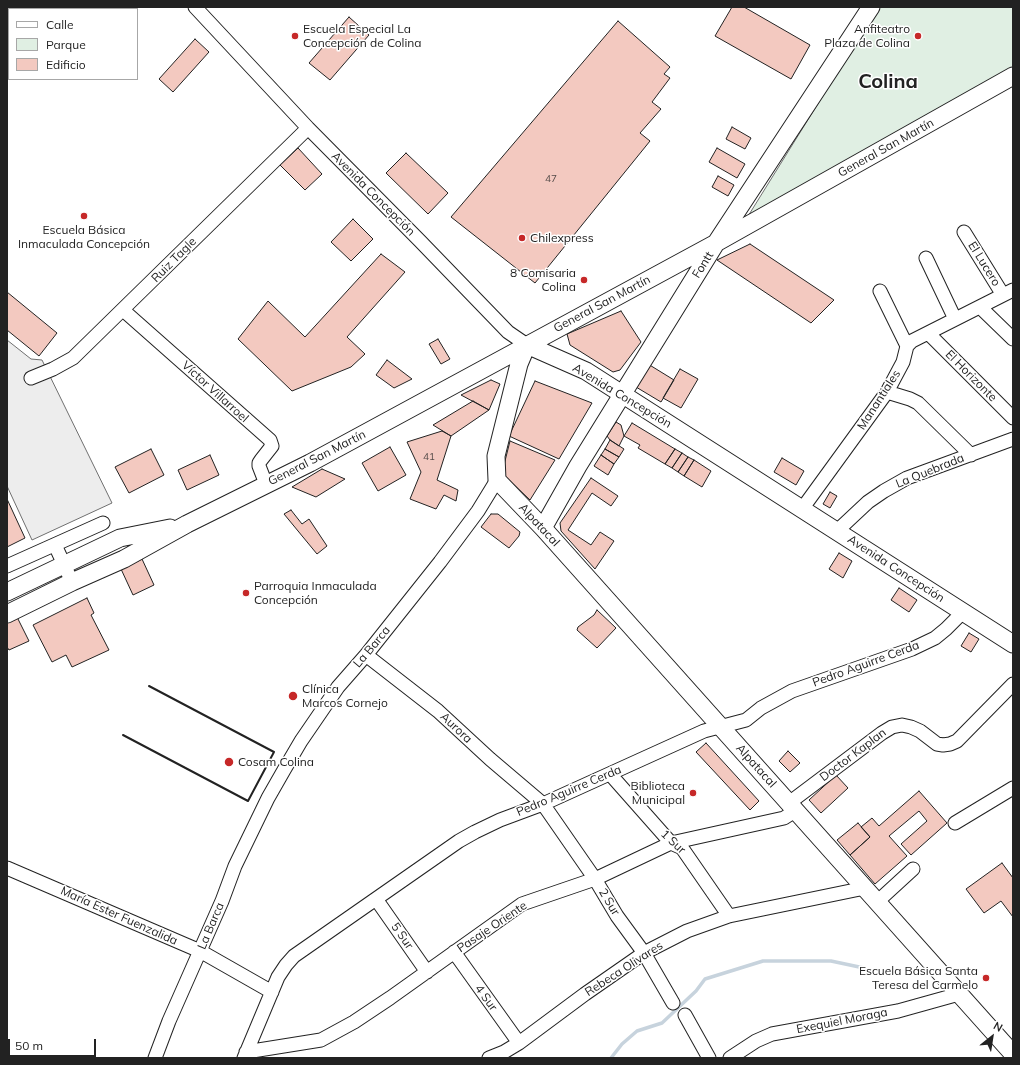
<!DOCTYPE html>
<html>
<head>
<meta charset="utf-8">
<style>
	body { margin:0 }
	#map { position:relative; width:1020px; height:1065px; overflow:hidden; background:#fff; font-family:Mulish,sans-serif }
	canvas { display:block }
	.frame { position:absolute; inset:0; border:8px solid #222; pointer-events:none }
	.legend { position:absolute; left:8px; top:8px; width:130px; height:72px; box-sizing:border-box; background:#fff; border:1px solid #a7a7a7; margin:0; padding:5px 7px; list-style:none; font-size:12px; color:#222 }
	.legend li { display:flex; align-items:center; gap:8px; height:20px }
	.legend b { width:20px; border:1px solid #a7a7a7 }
	.north { position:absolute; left:972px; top:1017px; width:40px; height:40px; -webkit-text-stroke:3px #fff; paint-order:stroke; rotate:30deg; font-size:11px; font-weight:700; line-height:16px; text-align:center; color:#222 }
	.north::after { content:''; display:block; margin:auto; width:14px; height:18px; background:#222; clip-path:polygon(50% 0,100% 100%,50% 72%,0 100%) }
	.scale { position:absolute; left:8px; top:1039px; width:88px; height:18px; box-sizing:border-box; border:2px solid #222; border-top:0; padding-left:5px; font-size:12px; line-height:14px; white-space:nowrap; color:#222; -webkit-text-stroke:3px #fff; paint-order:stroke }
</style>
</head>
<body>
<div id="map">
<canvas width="1020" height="1065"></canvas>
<div class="frame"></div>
<ul class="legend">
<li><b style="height:5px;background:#fff"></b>Calle</li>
<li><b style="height:11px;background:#e0efe3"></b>Parque</li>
<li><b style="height:11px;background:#f3c9c0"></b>Edificio</li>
</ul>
<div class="north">N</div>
<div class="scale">50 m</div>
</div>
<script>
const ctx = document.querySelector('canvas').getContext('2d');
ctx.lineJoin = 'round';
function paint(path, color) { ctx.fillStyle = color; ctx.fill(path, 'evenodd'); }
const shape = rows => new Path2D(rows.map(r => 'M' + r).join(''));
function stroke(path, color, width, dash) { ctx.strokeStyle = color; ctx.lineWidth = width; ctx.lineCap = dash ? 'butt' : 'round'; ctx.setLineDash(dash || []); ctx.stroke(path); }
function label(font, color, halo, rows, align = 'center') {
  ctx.font = font + ' Mulish,sans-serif'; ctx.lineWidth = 3; ctx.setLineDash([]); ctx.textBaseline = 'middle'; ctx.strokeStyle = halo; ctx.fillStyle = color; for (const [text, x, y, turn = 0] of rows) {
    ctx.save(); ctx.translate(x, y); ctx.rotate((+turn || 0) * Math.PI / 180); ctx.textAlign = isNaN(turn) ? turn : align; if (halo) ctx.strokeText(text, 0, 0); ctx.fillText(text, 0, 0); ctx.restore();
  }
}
const green = shape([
	[878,7,1013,7,1013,72,745,221,878,7]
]);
paint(green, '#e0efe3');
stroke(green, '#6f6f6f', 1);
const parking = shape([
	[7,340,31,359,42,360,112,503,32,540,7,486,7,340]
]);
paint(parking, '#ededed');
stroke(parking, '#6f6f6f', 1);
stroke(shape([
	[611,1058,622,1044,637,1031,662,1023,696,991,705,979,763,961,831,961,864,968]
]), '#c7d3dd', 3.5);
const building = shape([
	[732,7,744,7,810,45,791,79,715,36,732,7],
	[349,17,369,35,330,80,309,63,349,17],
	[618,21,670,67,664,74,670,78,652,102,661,109,640,133,650,141,535,283,451,217,618,21],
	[195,39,209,52,173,92,159,79,195,39],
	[732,127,751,138,745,149,726,139,732,127],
	[298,148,322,174,305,190,280,165,298,148],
	[717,148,745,164,737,178,709,162,717,148],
	[406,153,448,193,428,214,386,173,406,153],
	[718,176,734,185,728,196,712,187,718,176],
	[353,219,373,239,351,261,331,242,353,219],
	[750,244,834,300,811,323,717,260,750,244],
	[381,254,405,272,347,337,365,354,351,367,292,391,238,339,268,301,305,337,381,254],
	[7,292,57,333,39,356,7,330,7,292],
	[621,311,641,342,620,370,613,372,570,345,567,334,621,311],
	[438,339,450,359,441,364,429,344,438,339],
	[387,360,412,379,394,388,376,375,387,360],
	[648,364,674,380,661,402,636,387,648,364],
	[680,369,698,379,681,408,663,398,680,369],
	[491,380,500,384,489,410,461,395,491,380],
	[535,381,592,403,559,459,509,436,535,381],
	[473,401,489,410,451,436,433,425,473,401],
	[616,422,621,425,624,436,619,446,610,440,607,436,616,422],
	[632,423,675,449,665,464,638,448,640,445,624,436,632,423],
	[442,431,451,436,437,480,458,490,456,501,444,495,436,509,410,499,421,472,407,442,442,431],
	[610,440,624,449,619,457,605,449,610,440],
	[510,441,555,460,530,500,502,473,510,441],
	[390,447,406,475,378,491,362,463,390,447],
	[151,449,164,475,129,493,115,467,151,449],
	[605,449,619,457,614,464,601,455,605,449],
	[675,449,682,453,672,468,665,464,675,449],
	[682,453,688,457,678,472,672,468,682,453],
	[210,455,219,475,187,490,178,470,210,455],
	[601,455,614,464,608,475,594,466,601,455],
	[688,457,694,460,684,476,678,472,688,457],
	[782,458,804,471,796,485,774,472,782,458],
	[694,460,711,471,702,487,684,476,694,460],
	[322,469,345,479,316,497,292,487,322,469],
	[591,478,618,496,611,506,592,493,568,530,591,545,600,532,614,541,595,569,561,531,560,523,591,478],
	[830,492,837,496,830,508,823,504,830,492],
	[7,499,25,538,7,547,7,499],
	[291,510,302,524,309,519,327,546,317,554,284,514,291,510],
	[491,514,498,514,520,532,519,536,509,548,481,527,491,514],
	[839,553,852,561,843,578,829,569,839,553],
	[142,559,154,585,133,595,121,569,142,559],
	[899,588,917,600,909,612,891,600,899,588],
	[87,598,94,613,91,615,109,650,72,667,66,655,52,662,33,625,87,598],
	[597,610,616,628,597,648,577,630,578,627,594,615,597,610],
	[16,615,29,641,9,650,7,647,7,619,16,615],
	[969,633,979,639,971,652,961,646,969,633],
	[706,743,759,801,750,810,696,752,706,743],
	[788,751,800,763,790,772,779,761,788,751],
	[836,775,848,788,821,813,809,800,836,775],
	[919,791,947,823,911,855,901,844,927,821,919,811,889,836,907,856,875,884,850,855,870,837,861,827,872,818,879,826,919,791],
	[858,823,870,837,850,855,837,840,858,823],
	[1002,863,1013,878,1013,917,1001,901,984,913,966,889,1002,863]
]);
paint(building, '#f3c9c0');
stroke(building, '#222', 1);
const minor = shape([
	[195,7,308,128,420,241,508,332,527,345],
	[964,232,1003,295],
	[926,258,955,319],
	[880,291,907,346],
	[980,307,1013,339],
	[123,310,270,440,272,446,261,460,259,463,259,466,266,484],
	[928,333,1013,418],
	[31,378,53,369,73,358,308,128],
	[887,392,910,399,918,403,971,455],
	[802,509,887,392,903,362,907,346,912,341,1013,290],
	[837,531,868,502,884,491,907,478,1013,439],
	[55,545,72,582],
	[7,566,103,523],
	[366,655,438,711,490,759,543,804,595,879,617,916,644,953,673,1003],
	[610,774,671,843,682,848,729,916],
	[789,803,882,733,892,727,902,725,911,727,920,731,937,744,943,745,950,744,957,741,1013,684],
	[955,823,1013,788],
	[7,868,200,951,272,992],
	[376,899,427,972],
	[877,902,913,869],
	[454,952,519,1043],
	[685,1015,709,1058],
	[246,1052,321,1040,354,1022,390,998,522,904,595,879,671,843,784,818,795,811],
	[155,1058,169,1021,222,901,235,866,268,798,284,770,301,741,338,687,366,655,440,562,478,511,497,480],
	[244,1058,278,977,286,965,294,956,459,841,475,832,500,820,543,804,704,731,746,720,761,708,792,691,912,649,935,638,946,629,963,612],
	[489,1058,504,1052,519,1043,585,994,644,953,687,931,729,916,865,888],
	[730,1058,756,1041,772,1034,898,1011,959,994]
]);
const major = shape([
	[527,345,519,364,496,456,497,480,543,528,1013,1054],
	[527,345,586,371,1013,644],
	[543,528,578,466,716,243,871,7],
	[7,592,120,538,170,528],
	[7,614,72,582,124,559,187,524,310,463,716,243,1013,76]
]);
stroke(minor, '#222', 15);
stroke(major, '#222', 19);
stroke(minor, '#fff', 13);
stroke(major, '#fff', 17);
stroke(shape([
	[123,735,248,801,274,752,149,686]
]), '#222', 2);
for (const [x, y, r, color] of [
	[295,36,4,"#c62828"],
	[918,36,4,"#c62828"],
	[84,216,4,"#c62828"],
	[522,238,4,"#c62828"],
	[584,280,4,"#c62828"],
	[246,593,4,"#c62828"],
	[293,696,5,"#c62828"],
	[229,762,5,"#c62828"],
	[693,793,4,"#c62828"],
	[986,978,4,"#c62828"]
]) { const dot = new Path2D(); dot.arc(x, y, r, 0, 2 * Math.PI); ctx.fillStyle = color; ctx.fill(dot); stroke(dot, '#fff', 1.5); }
label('10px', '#564c4a', null, [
	["47",551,179],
	["41",429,457]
]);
label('12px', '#222', '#fff', [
	["Escuela Especial La",303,29],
	["Concepción de Colina",303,43],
	["Anfiteatro",910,29,"right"],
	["Plaza de Colina",910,43,"right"],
	["Escuela Básica",84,230,"center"],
	["Inmaculada Concepción",84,244,"center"],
	["Chilexpress",530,238],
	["8 Comisaria",576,273,"right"],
	["Colina",576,287,"right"],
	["Parroquia Inmaculada",254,586],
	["Concepción",254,600],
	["Clínica",302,689],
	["Marcos Cornejo",302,703],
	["Cosam Colina",238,762],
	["Biblioteca",685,786,"right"],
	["Municipal",685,800,"right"],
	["Escuela Básica Santa",978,971,"right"],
	["Teresa del Carmelo",978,985,"right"]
], 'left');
label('12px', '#222', '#fff', [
	["General San Martín",886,148,-29],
	["Avenida Concepción",373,194,45],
	["Ruiz Tagle",174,260,-45],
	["El Lucero",984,264,58],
	["Fontt",703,265,-58],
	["General San Martín",602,304,-28],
	["El Horizonte",971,376,45],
	["Víctor Villarroel",215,392,42],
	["Avenida Concepción",622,396,31],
	["Manantiales",879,400,-57],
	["General San Martín",317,458,-27],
	["La Quebrada",930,471,-22],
	["Alpatacal",539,525,47],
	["Avenida Concepción",896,569,33],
	["La Barca",372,647,-50],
	["Pedro Aguirre Cerda",866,664,-20],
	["Aurora",456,728,43],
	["Doctor Kaplan",853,755,-37],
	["Alpatacal",756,766,48],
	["Pedro Aguirre Cerda",569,791,-23],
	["1 Sur",673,842,43],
	["2 Sur",609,902,59],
	["María Ester Fuenzalida",119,916,24],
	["La Barca",211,926,-67],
	["Pasaje Oriente",492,927,-34],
	["5 Sur",402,936,55],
	["Rebeca Olivares",624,969,-33],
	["4 Sur",486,998,54],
	["Exequiel Moraga",842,1021,-11]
]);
label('bold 20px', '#222', '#fff', [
	["Colina",888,82]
]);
</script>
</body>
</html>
